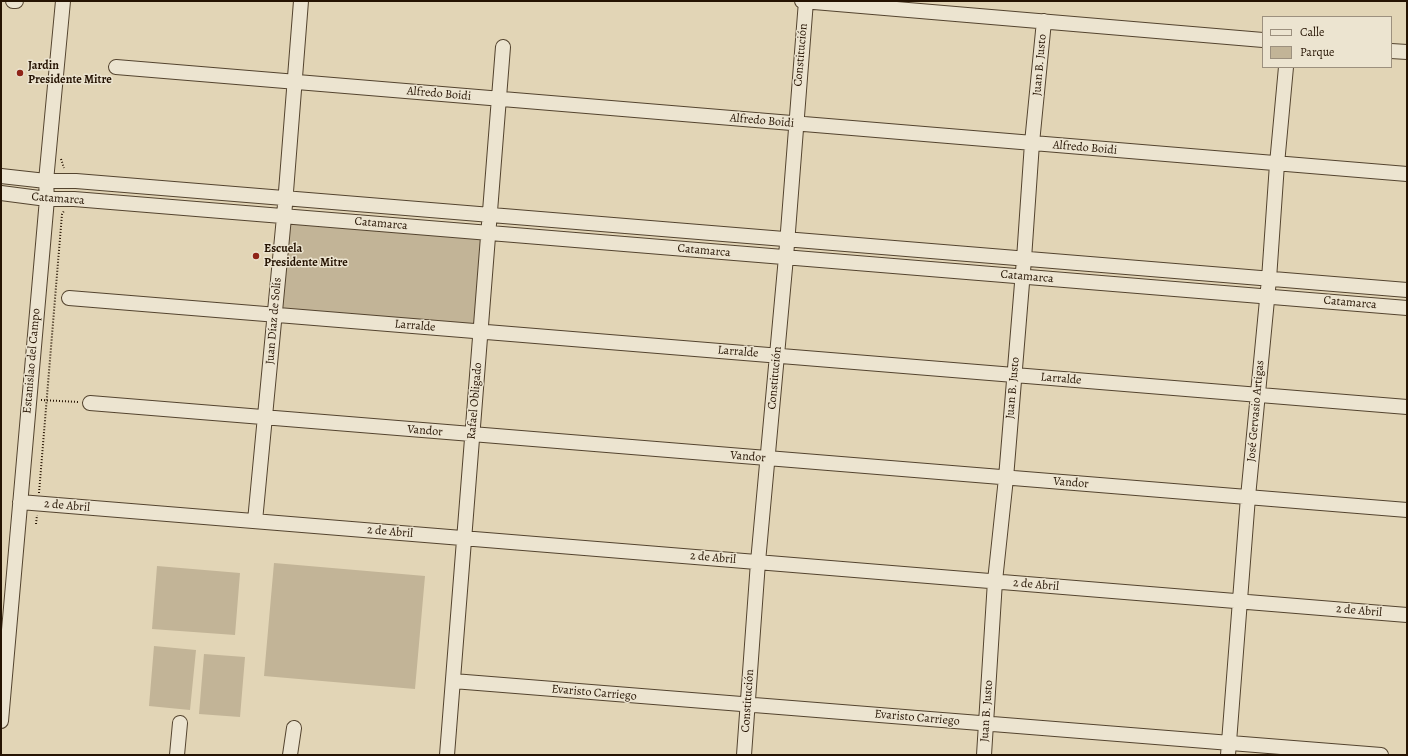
<!DOCTYPE html>
<html>
<head>
<meta charset="utf-8">
<style>
	body { margin:0 }
	#map { position:relative; width:1408px; height:756px; overflow:hidden; background:#e2d5b6; font-family:Alegreya,serif }
	canvas { display:block }
	.frame { position:absolute; inset:0; border:2px solid #251302; pointer-events:none }
	.legend { position:absolute; left:1262px; top:16px; width:130px; height:52px; box-sizing:border-box; background:#ece4d0; border:1px solid #9c907e; margin:0; padding:5px 7px; list-style:none; font-size:12px; color:#251302 }
	.legend li { display:flex; align-items:center; gap:8px; height:20px }
	.legend b { width:20px; border:1px solid #9c907e }
</style>
</head>
<body>
<div id="map">
<canvas width="1408" height="756"></canvas>
<div class="frame"></div>
<ul class="legend">
<li><b style="height:5px;background:#ece4d0"></b>Calle</li>
<li><b style="height:11px;background:#c2b497"></b>Parque</li>
</ul>
</div>
<script>
const ctx = document.querySelector('canvas').getContext('2d');
ctx.lineJoin = 'round';
function paint(path, color) { ctx.fillStyle = color; ctx.fill(path, 'evenodd'); }
const shape = rows => new Path2D(rows.map(r => 'M' + r).join(''));
function stroke(path, color, width, dash) { ctx.strokeStyle = color; ctx.lineWidth = width; ctx.lineCap = dash ? 'butt' : 'round'; ctx.setLineDash(dash || []); ctx.stroke(path); }
function label(font, color, halo, rows, align = 'center') {
  ctx.font = font + ' Alegreya,serif'; ctx.lineWidth = 3; ctx.setLineDash([]); ctx.textBaseline = 'middle'; ctx.strokeStyle = halo; ctx.fillStyle = color; for (const [text, x, y, turn = 0] of rows) {
    ctx.save(); ctx.translate(x, y); ctx.rotate((+turn || 0) * Math.PI / 180); ctx.textAlign = isNaN(turn) ? turn : align; if (halo) ctx.strokeText(text, 0, 0); ctx.fillText(text, 0, 0); ctx.restore();
  }
}
paint(shape([
	[289,224,487,240,479,326,282,310],
	[274,563,425,576,415,689,264,676],
	[157,566,240,573,235,635,152,629],
	[154,646,196,650,190,710,149,706],
	[204,654,245,657,240,717,199,714]
]), '#c2b497');
const minor = shape([
	[13,1,16,1],
	[802,1,1263,40],
	[1391,51,1407,52],
	[116,67,1407,174],
	[1,176,46,181,76,181,1407,290],
	[1,193,47,199,74,199,1407,308],
	[69,298,1407,407],
	[90,403,1407,510],
	[20,502,1407,615],
	[255,521,284,217,301,1],
	[453,681,1381,755],
	[1,721,47,199,46,181,63,1],
	[177,755,180,723],
	[290,755,294,728],
	[447,755,503,47],
	[744,755,758,562,786,257,806,1],
	[984,755,995,581,1006,478,1024,259,1032,143,1044,21],
	[1228,755,1248,497,1269,279,1277,164,1286,67]
]);
stroke(minor, '#54442f', 16);
stroke(shape([
	[61,159,64,168],
	[41,400,78,402],
	[39,493,62,214,64,211],
	[36,524,37,515]
]), '#251302', 2, [1, 2]);
stroke(minor, '#ece4d0', 14);
for (const [x, y, r, color] of [
	[20,73,4,"#8f2418"],
	[256,256,4,"#8f2418"]
]) { const dot = new Path2D(); dot.arc(x, y, r, 0, 2 * Math.PI); ctx.fillStyle = color; ctx.fill(dot); stroke(dot, '#ece4d0', 1.5); }
label('12px', '#251302', '#ece4d0', [
	["Constitución",801,55,-85],
	["Juan B. Justo",1040,65,-85],
	["Alfredo Boidi",439,94,5],
	["Alfredo Boidi",762,121,5],
	["Alfredo Boidi",1085,148,5],
	["Catamarca",58,199,4],
	["Catamarca",381,224,5],
	["Catamarca",704,251,5],
	["Catamarca",1027,277,5],
	["Catamarca",1350,303,5],
	["Juan Díaz de Solís",274,321,-85],
	["Larralde",415,326,5],
	["Larralde",738,352,5],
	["Estanislao del Campo",32,361,-85],
	["Constitución",775,378,-85],
	["Larralde",1061,379,5],
	["Juan B. Justo",1013,388,-85],
	["Rafael Obligado",475,401,-85],
	["José Gervasio Artigas",1256,411,-85],
	["Vandor",425,431,5],
	["Vandor",748,457,5],
	["Vandor",1071,483,5],
	["2 de Abril",67,506,5],
	["2 de Abril",390,532,5],
	["2 de Abril",713,558,5],
	["2 de Abril",1036,585,5],
	["2 de Abril",1359,611,5],
	["Evaristo Carriego",594,693,5],
	["Constitución",748,701,-86],
	["Juan B. Justo",987,711,-86],
	["Evaristo Carriego",917,718,5]
]);
label('bold 12px', '#251302', '#ece4d0', [
	["Jardin",28,66],
	["Presidente Mitre",28,80],
	["Escuela",264,249],
	["Presidente Mitre",264,263]
], 'left');
</script>
</body>
</html>
